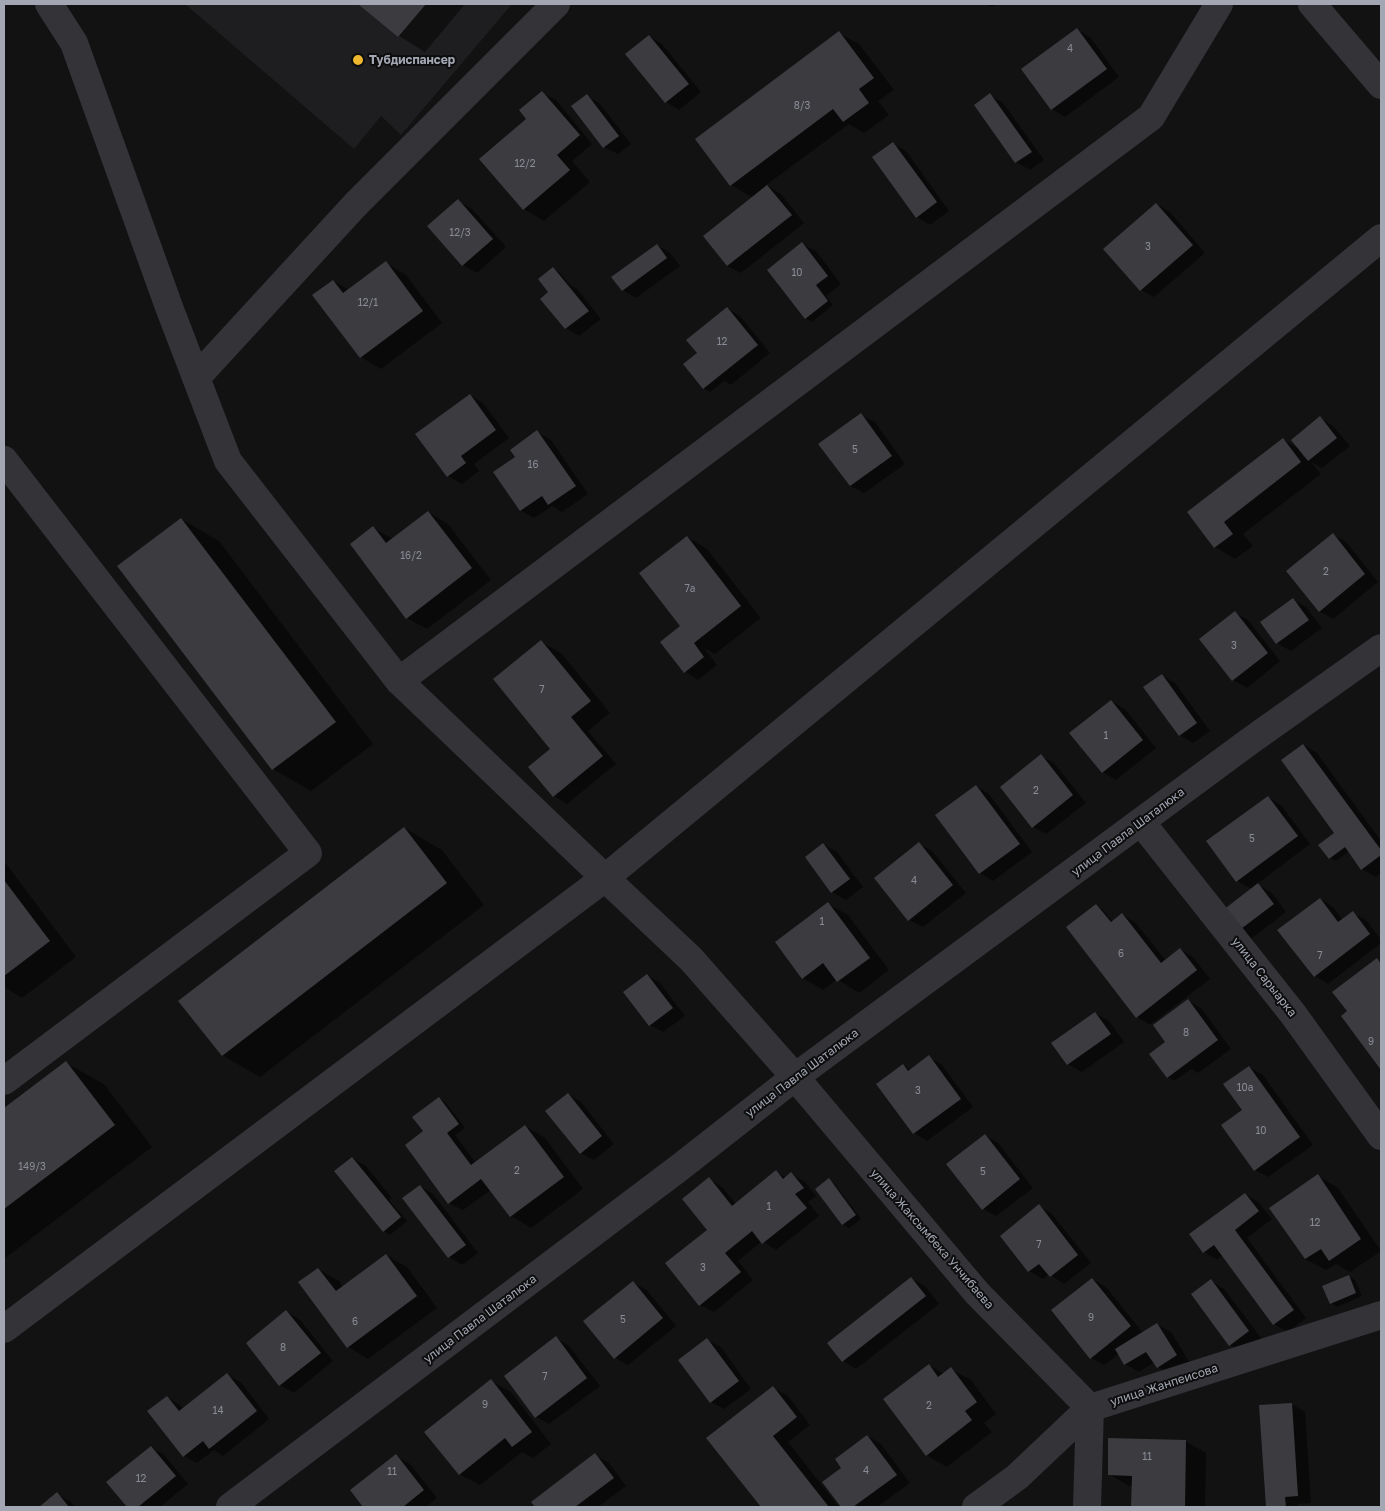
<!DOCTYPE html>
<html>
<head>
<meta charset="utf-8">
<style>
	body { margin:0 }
	#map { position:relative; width:1385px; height:1511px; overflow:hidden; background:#121213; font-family:"Golos Text",sans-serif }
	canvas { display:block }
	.frame { position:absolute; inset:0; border:5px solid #a3a7b3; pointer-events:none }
</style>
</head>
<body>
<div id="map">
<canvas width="1385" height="1511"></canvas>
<div class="frame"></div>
</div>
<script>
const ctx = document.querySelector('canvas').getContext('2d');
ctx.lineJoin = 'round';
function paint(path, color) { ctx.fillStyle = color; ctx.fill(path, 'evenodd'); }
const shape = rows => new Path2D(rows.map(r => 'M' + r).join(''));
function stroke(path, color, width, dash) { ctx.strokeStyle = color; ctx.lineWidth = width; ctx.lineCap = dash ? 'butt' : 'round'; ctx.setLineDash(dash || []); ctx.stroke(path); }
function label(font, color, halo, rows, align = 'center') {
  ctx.font = font + ' "Golos Text",sans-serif'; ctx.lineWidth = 4; ctx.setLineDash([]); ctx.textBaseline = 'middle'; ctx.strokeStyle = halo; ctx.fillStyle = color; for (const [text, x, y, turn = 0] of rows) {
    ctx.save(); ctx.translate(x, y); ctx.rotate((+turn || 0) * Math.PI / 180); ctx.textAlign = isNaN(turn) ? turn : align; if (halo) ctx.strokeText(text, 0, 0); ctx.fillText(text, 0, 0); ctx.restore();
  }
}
paint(shape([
	[185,4,512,4,401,135,381,116,354,149]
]), '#1e1e20');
paint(shape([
	[360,4,465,4,425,52,399,36],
	[985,4,996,4,992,7],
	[1077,29,1090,37,1119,77,1065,117,1052,109],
	[839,33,859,44,894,90,878,101,889,115,864,133,849,124,766,185,781,194,804,223,741,273,727,266,753,198,731,185],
	[649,36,662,44,701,92,679,110,666,102,627,54],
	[542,93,556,100,592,144,572,161,590,182,544,221,524,209,526,120],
	[990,95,1003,103,1044,160,1030,170,1016,162,975,106],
	[587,96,600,104,631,144,618,154,604,147],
	[893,144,906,151,949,211,930,225,917,217],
	[458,201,472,209,506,247,477,273,463,265],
	[1156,204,1170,212,1205,253,1154,297,1141,290],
	[802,244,816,251,841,284,826,296,833,305,812,322,805,318],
	[657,245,670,253,680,266,636,298,622,290],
	[386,263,406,275,442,323,381,369,361,357,333,281,349,290],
	[553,268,559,272,570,285,577,289,601,319,579,336,566,328,550,292],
	[727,308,740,316,770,353,731,385,724,381,710,392,704,388,697,355],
	[470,395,483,403,509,438,474,464,479,471,462,484,448,476],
	[861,415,875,422,905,464,864,493,850,486],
	[1320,418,1333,426,1350,446,1322,468,1311,462,1321,474,1243,534,1253,546,1235,559,1215,547,1189,512,1284,440,1300,449],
	[537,432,551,440,588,494,562,512,552,506,534,518,520,510,517,458],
	[428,512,448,524,491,580,427,629,407,618,373,528,393,539],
	[181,519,219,541,373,744,311,791,273,769],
	[1333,535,1346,542,1378,582,1333,619,1319,611],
	[687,537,707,549,761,618,715,654,704,648,717,665,698,680,685,672,682,626],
	[1293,600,1306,607,1322,628,1291,651,1277,643,1262,622],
	[1235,613,1248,620,1280,661,1247,688,1233,680],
	[541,642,561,653,610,713,588,731,616,764,567,804,554,796,552,749],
	[1162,675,1175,683,1210,731,1193,743,1179,735],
	[1111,701,1125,709,1156,748,1116,780,1102,772],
	[1304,745,1317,753,1381,841,1381,872,1376,877,1362,869,1349,851,1336,861,1330,858,1336,833],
	[1041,756,1054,763,1086,803,1046,834,1033,827],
	[976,786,989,794,1032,852,993,881,980,873],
	[1268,797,1281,805,1310,844,1257,884,1272,893,1286,912,1247,942,1219,914,1252,889,1237,881],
	[404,828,442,850,484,905,260,1077,222,1055],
	[823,844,837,852,863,887,846,900,832,892],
	[919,844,932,851,966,893,923,927,909,920],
	[4,861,76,957,22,998,4,987],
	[1320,899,1333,907,1343,920,1353,913,1366,920,1381,940,1381,943,1328,984,1315,976],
	[828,904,848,915,889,970,859,993,837,979,823,990,803,978],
	[1096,905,1102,909,1113,922,1123,915,1136,923,1166,961,1180,949,1193,957,1210,979,1150,1025,1137,1017],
	[1377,960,1381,962,1381,1068,1342,1016,1349,1011],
	[647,975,660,983,685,1016,663,1032,650,1025],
	[1188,1001,1201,1008,1231,1049,1198,1073,1191,1069,1174,1081,1168,1077,1167,1042],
	[1095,1013,1109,1021,1124,1042,1082,1072,1068,1064,1053,1044],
	[929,1057,942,1065,973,1107,927,1141,914,1133,903,1066,911,1070],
	[66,1063,104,1084,152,1147,4,1259,4,1110],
	[1249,1067,1263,1075,1313,1145,1268,1177,1255,1170,1244,1110],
	[568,1094,581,1102,614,1144,594,1160,580,1153],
	[439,1098,445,1102,465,1128,455,1135,476,1163,525,1126,545,1138,583,1189,531,1228,511,1216,491,1190,463,1210,449,1203,425,1131],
	[985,1135,998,1143,1033,1188,996,1216,983,1209],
	[352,1158,366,1166,392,1198,389,1200,407,1221,390,1235,384,1231],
	[776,1172,787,1178,792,1174,805,1182,816,1196,808,1202,819,1216,776,1250,762,1241,738,1261,753,1280,714,1312,700,1305,708,1230,709,1179,722,1187,736,1204],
	[1318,1176,1338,1188,1381,1251,1350,1272,1336,1264,1326,1270,1305,1259],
	[829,1180,835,1184,861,1219,849,1228,843,1224,817,1189],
	[420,1186,433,1194,478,1253,462,1265,449,1257],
	[1245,1194,1258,1202,1272,1219,1247,1238,1306,1318,1288,1332,1274,1324,1223,1255,1217,1260,1204,1252],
	[1039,1206,1052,1214,1091,1263,1064,1284,1049,1274,1043,1279,1029,1271],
	[386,1255,407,1267,437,1308,368,1359,348,1347,318,1269,339,1281,343,1287],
	[1349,1276,1355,1280,1362,1296,1337,1307,1331,1303],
	[912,1279,925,1286,939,1304,856,1369,843,1361],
	[1092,1279,1106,1287,1143,1333,1157,1325,1171,1332,1190,1363,1171,1375,1158,1367,1155,1362,1139,1372,1125,1364,1119,1354,1104,1365,1091,1358],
	[1211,1281,1224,1289,1262,1339,1244,1352,1230,1345],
	[633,1283,647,1290,676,1326,628,1365,615,1358],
	[287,1312,300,1320,333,1361,294,1393,280,1385],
	[556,1338,569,1346,600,1386,549,1424,536,1417],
	[707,1340,721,1347,751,1389,724,1409,711,1402],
	[929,1365,944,1374,951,1369,971,1380,996,1414,984,1423,992,1432,947,1467,926,1455],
	[227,1375,241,1382,269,1419,223,1456,214,1450,197,1463,184,1456,167,1397,180,1405,184,1409],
	[491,1381,511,1392,551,1444,533,1458,522,1452,480,1485,459,1474],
	[773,1388,787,1395,810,1425,788,1442,839,1507,762,1507,708,1439],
	[1292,1404,1305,1412,1311,1503,1298,1504,1298,1507,1267,1507,1260,1406],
	[868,1436,881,1444,910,1483,877,1507,842,1507,824,1482,843,1468],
	[1185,1441,1206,1453,1205,1507,1132,1507,1133,1486,1129,1486,1109,1474],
	[151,1447,164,1455,188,1484,160,1507,128,1507,108,1482],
	[595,1455,609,1463,626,1486,598,1507,537,1507,533,1502],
	[396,1456,410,1464,437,1498,426,1507,365,1507,351,1490],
	[57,1494,71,1502,75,1507,41,1507]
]), '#0007');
paint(shape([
	[358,4,426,4,398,37],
	[1077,28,1107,69,1051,110,1021,69],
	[839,31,874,78,859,89,869,103,843,122,833,109,730,186,695,139],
	[649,35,689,84,665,103,625,54],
	[542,91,580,135,557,155,570,170,523,210,479,159,526,119,519,110],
	[990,93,1032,152,1015,163,974,105],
	[587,94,619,136,603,148,571,106],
	[893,142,937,202,916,218,872,157],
	[767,185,792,215,727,266,703,236],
	[458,199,493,239,462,266,427,226],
	[1156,203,1193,245,1140,291,1103,249],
	[802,242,828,276,816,285,828,301,805,319,767,270],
	[657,244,667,258,622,291,611,277],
	[386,261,423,311,360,358,312,295,333,280,343,293],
	[553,267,589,311,565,329,540,299,548,292,538,279],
	[727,307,758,345,703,389,683,364,697,353,686,340],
	[470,394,496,430,461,456,466,463,447,477,415,434],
	[861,413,892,456,850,486,818,444],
	[1320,416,1337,438,1308,461,1291,440],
	[537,430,576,486,548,505,542,496,520,511,493,472,515,457,510,450],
	[1283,438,1301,462,1224,522,1233,534,1214,548,1187,512],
	[428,511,472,568,406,619,350,544,373,526,386,543],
	[181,518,336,722,272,770,117,566],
	[1333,533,1365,574,1319,612,1286,571],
	[687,536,741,606,694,643,704,657,684,673,660,642,680,626,639,573],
	[1293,598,1309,620,1276,644,1260,622],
	[1235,611,1268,653,1232,681,1199,639],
	[541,640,591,701,571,717,603,756,553,797,528,767,550,749,493,679],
	[1162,674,1197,723,1179,736,1143,687],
	[1111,700,1143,740,1102,773,1069,733],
	[1303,744,1381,850,1381,855,1361,870,1345,847,1329,859,1318,845,1334,833,1281,760],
	[1041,754,1073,795,1032,828,1000,787],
	[976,785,1020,844,979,874,935,815],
	[1268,796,1298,836,1236,882,1206,841],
	[404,827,447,883,222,1056,178,1001],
	[919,842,953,885,908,921,874,878],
	[823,843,850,879,831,893,805,857],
	[4,880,50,941,4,976],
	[1258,883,1274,904,1233,935,1218,914],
	[1320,898,1338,922,1353,911,1370,934,1314,977,1277,930],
	[828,902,870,958,837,982,823,963,802,979,775,942],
	[1096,904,1111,922,1122,913,1161,963,1180,948,1197,970,1136,1018,1066,927],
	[1377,958,1381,964,1381,1070,1341,1016,1347,1011,1332,992],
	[647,974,673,1008,649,1026,623,992],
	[1188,999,1218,1040,1167,1078,1149,1054,1165,1042,1153,1025],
	[1095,1012,1111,1034,1067,1065,1051,1043],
	[929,1055,961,1099,913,1134,876,1084,903,1064,908,1071],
	[66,1061,115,1125,4,1209,4,1108],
	[1249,1066,1300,1137,1254,1171,1221,1125,1242,1110,1223,1084],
	[568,1093,602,1136,580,1154,545,1111],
	[439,1097,459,1124,447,1133,471,1165,525,1125,564,1177,510,1217,481,1179,448,1204,405,1145,423,1131,412,1117],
	[985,1134,1020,1179,982,1210,946,1164],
	[352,1157,401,1217,383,1232,334,1171],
	[776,1170,783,1179,791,1172,804,1188,795,1194,807,1208,762,1244,752,1231,725,1253,741,1272,699,1306,665,1263,707,1230,682,1199,709,1177,732,1206],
	[1318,1174,1361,1239,1329,1261,1321,1249,1305,1259,1269,1208],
	[829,1178,856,1215,842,1225,815,1189],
	[420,1185,466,1245,448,1258,402,1198],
	[1245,1193,1259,1211,1235,1230,1294,1310,1273,1325,1214,1245,1203,1253,1189,1234],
	[1039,1204,1078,1255,1050,1277,1039,1264,1028,1272,1000,1236],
	[386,1254,417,1296,347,1348,298,1282,318,1268,336,1291],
	[1349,1275,1356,1293,1330,1304,1322,1286],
	[911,1277,926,1296,842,1362,827,1343],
	[1092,1278,1131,1326,1090,1359,1051,1310],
	[1211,1279,1249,1331,1229,1346,1191,1294],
	[633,1281,663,1318,614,1359,583,1321],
	[286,1310,321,1353,279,1386,246,1343],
	[1157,1323,1177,1355,1157,1368,1146,1352,1124,1365,1115,1349],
	[556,1336,587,1378,535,1418,504,1376],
	[707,1338,739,1381,710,1403,678,1360],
	[929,1364,938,1377,951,1367,977,1402,965,1411,972,1420,926,1456,883,1399],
	[227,1373,257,1411,209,1449,203,1441,183,1457,147,1411,167,1396,179,1411],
	[491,1379,532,1432,512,1447,505,1438,459,1475,424,1432],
	[773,1386,797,1417,773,1436,829,1507,761,1507,706,1438],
	[1292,1403,1298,1496,1285,1497,1286,1507,1266,1507,1259,1405],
	[867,1435,897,1475,853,1507,841,1507,822,1482,841,1468,835,1459],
	[1108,1438,1186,1440,1185,1507,1131,1507,1132,1476,1108,1475],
	[151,1446,176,1476,138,1507,127,1507,106,1482],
	[595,1453,614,1478,575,1507,535,1507,531,1502],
	[396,1454,424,1490,403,1507,363,1507,350,1490],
	[57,1492,69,1507,39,1507]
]), '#3c3c40');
stroke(shape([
	[49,4,74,43,169,307,228,461,399,681,605,878,691,959,795,1077,977,1293,1090,1408,1087,1507],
	[1312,4,1381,85],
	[196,378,356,204,556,4],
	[4,460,308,853,4,1081],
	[399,681,1151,117,1219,4],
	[1141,822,1293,1014,1381,1136],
	[4,1329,605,878,1381,238],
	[230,1507,679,1168,795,1077,1250,741,1381,648],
	[976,1507,1017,1477,1090,1408,1381,1315]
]), '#333338', 28);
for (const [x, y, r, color] of [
	[358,60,6,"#eeb72f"]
]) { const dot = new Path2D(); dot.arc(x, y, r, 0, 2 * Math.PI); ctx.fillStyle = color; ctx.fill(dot); stroke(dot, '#0d0d0e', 2); }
label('10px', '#898c96', null, [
	["4",1070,49],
	["8/3",802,106],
	["12/2",525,164],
	["12/3",460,233],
	["3",1148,247],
	["10",797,273],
	["12/1",368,303],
	["12",722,342],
	["5",855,450],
	["16",533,465],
	["16/2",411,556],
	["2",1326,572],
	["7а",690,589],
	["3",1234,646],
	["7",542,690],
	["1",1106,736],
	["2",1036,791],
	["5",1252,839],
	["4",914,881],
	["1",822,922],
	["6",1121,954],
	["7",1320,956],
	["8",1186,1033],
	["9",1371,1042],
	["10а",1245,1088],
	["3",918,1091],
	["10",1261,1131],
	["149/3",32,1167],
	["2",517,1171],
	["5",983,1172],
	["1",769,1207],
	["12",1315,1223],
	["7",1039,1245],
	["3",703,1268],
	["9",1091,1318],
	["5",623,1320],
	["6",355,1322],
	["8",283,1348],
	["7",545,1377],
	["9",485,1405],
	["2",929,1406],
	["14",218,1411],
	["11",1147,1457],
	["4",866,1471],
	["11",392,1472],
	["12",141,1479]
]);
label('bold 12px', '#a3a7b3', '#0d0d0e', [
	["Тубдиспансер",369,60]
], 'left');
label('12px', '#a3a7b3', '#0d0d0e', [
	["улица Павла Шаталюка",1128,832,-37],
	["улица Сарыарка",1264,977,52],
	["улица Павла Шаталюка",802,1073,-37],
	["улица Жаксымбека Унчибаева",932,1239,49],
	["улица Павла Шаталюка",480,1319,-37],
	["улица Жанпеисова",1164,1385,-18]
]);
</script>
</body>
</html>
